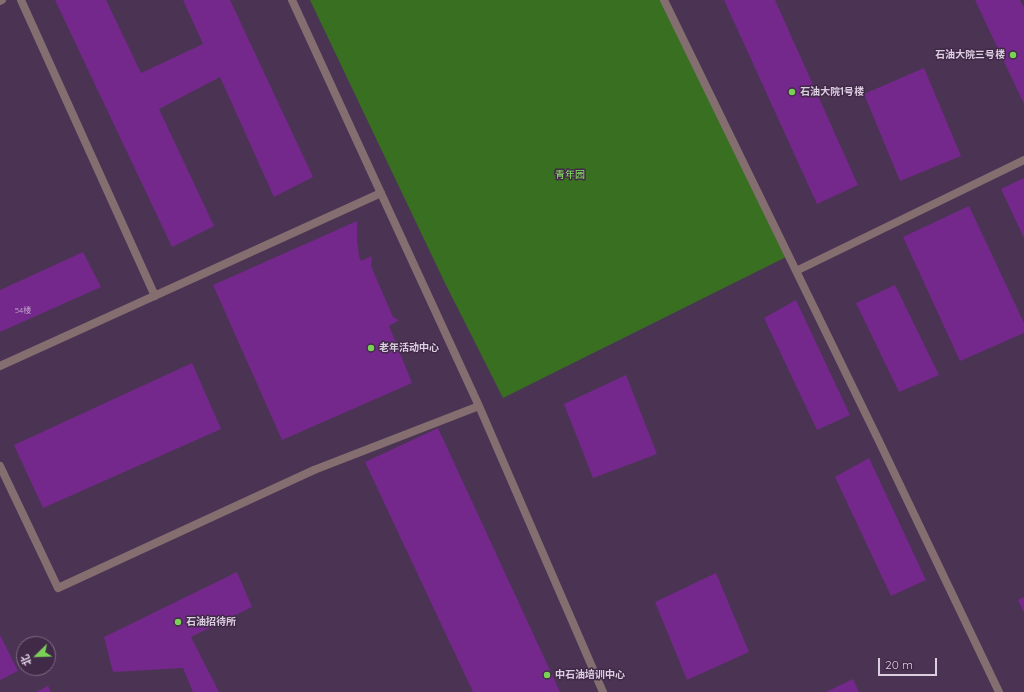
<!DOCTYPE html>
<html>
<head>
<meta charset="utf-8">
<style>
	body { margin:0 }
	#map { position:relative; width:1024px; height:692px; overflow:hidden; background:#4b3453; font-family:Quicksand,"Noto Sans SC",sans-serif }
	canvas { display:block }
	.north { position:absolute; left:16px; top:636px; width:40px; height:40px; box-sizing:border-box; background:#412948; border:1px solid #7f6b85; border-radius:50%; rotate:247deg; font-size:11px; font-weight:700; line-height:16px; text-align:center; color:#dccee1 }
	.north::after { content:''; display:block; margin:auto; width:14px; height:18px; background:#7bd156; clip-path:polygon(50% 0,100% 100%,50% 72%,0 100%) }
	.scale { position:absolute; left:878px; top:658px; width:59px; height:18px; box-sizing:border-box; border:2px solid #dccee1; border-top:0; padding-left:5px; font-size:12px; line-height:14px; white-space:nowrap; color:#dccee1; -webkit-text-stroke:3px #412948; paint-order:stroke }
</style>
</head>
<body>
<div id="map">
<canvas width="1024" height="692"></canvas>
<div class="north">北</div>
<div class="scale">20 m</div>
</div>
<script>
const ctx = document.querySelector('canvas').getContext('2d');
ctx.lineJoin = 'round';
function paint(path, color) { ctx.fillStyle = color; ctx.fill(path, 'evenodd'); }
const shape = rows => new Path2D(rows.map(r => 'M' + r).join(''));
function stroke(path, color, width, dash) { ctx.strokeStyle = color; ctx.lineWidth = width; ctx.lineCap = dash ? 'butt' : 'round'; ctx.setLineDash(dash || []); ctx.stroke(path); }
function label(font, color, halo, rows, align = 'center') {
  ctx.font = font + ' Quicksand,"Noto Sans SC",sans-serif'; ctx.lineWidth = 3; ctx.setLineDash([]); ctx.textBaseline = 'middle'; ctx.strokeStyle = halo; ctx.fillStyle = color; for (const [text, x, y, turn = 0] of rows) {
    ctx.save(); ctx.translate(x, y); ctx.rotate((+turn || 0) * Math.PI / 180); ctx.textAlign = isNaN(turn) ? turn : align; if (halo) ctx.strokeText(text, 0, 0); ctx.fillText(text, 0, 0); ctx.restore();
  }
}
paint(shape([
	[310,0,664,0,788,256,503,398,444,281]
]), '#396f20');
paint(shape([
	[55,0,106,0,141,73,203,44,183,0,230,0,313,177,274,197,220,77,159,109,214,226,172,247],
	[724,0,775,0,858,185,817,204],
	[975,0,1020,0,1024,8,1024,104],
	[924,68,961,156,900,181,864,94],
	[1024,178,1024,238,1001,189],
	[969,206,1024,323,1024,333,960,361,903,237],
	[357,221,357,239,359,256,361,261,372,256,371,266,393,317,399,320,389,326,412,383,282,440,213,285],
	[83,252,101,287,0,332,0,290],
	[895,285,939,375,899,392,856,303],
	[796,300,850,415,817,430,764,318],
	[192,363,221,429,43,508,14,445],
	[626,375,657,454,593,478,564,404],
	[438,428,560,692,473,692,365,462],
	[869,458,926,580,891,596,835,477],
	[237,572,252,607,191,637,219,692,193,692,183,668,113,672,104,637],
	[716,573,749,652,687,680,655,602],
	[1024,597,1024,613,1018,600],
	[0,635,18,671,0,680],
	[853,679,859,692,826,692],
	[48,686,51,692,36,692]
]), '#74288b');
stroke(shape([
	[21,0,155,296],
	[0,366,381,193],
	[0,466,58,588,314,470]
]), '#846e6f', 8);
stroke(shape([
	[292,0,479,406,603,692],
	[664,0,878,439,999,692],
	[0,1,2,0],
	[796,271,1024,160],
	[314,470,479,406]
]), '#846e6f', 8);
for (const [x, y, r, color] of [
	[1013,55,4,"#7bd156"],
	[792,92,4,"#7bd156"],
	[371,348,4,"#7bd156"],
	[178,622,4,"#7bd156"],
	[547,675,4,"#7bd156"]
]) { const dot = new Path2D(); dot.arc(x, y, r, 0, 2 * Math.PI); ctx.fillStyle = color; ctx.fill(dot); stroke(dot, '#412948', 1.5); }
label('8px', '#c2a4cc', null, [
	["54楼",23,311]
]);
label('bold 10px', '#dccee1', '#412948', [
	["石油大院三号楼",1005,55,"right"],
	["石油大院1号楼",800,92],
	["老年活动中心",379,348],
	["石油招待所",186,622],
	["中石油培训中心",555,675]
], 'left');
label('10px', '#85e45c', '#412948', [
	["青年园",570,175]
]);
</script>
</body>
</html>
